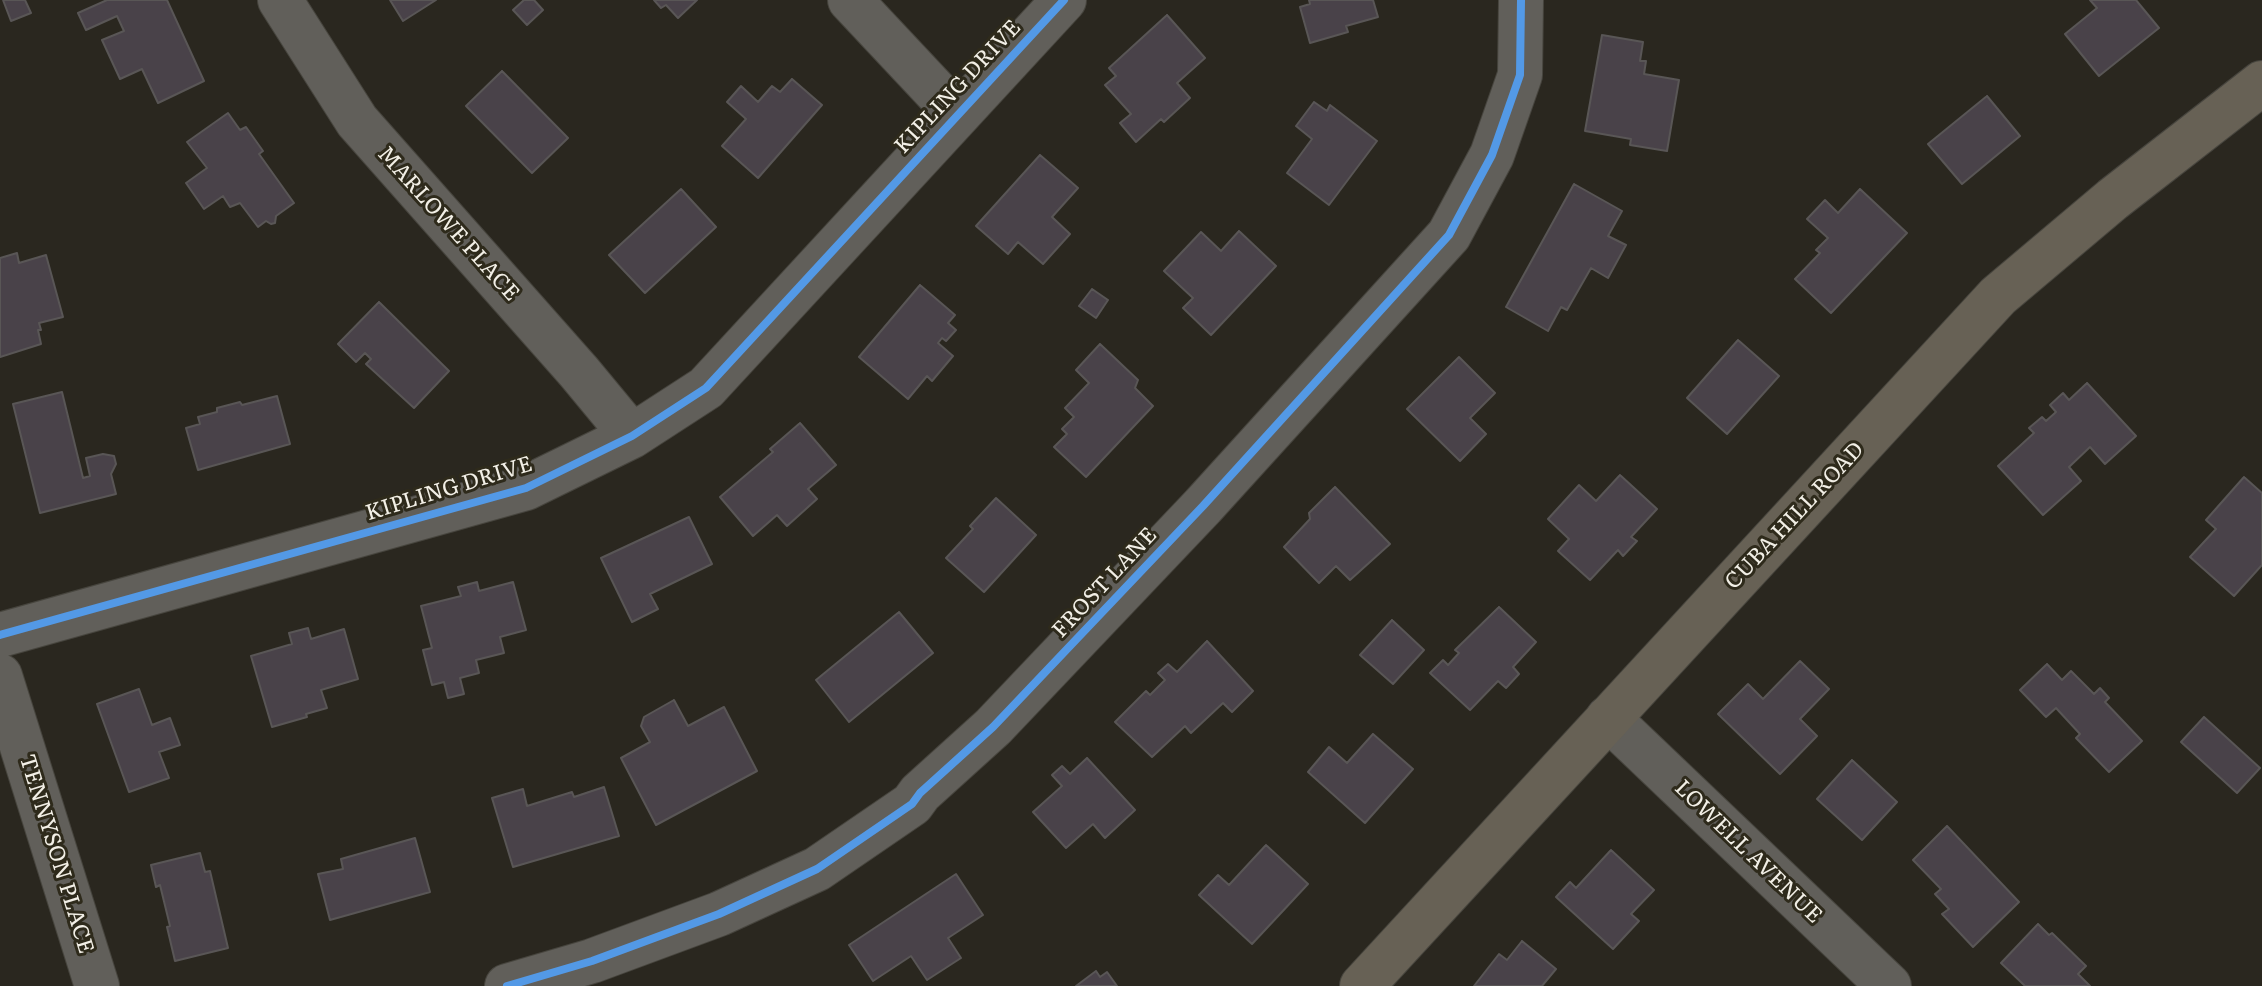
<!DOCTYPE html>
<html>
<head>
<meta charset="utf-8">
<style>
	body { margin:0 }
	canvas { display:block; background:#2a271f }
</style>
</head>
<body>
<canvas width="2262" height="986"></canvas>
<script>
const ctx = document.querySelector('canvas').getContext('2d');
ctx.lineJoin = 'round';
function paint(path, color) { ctx.fillStyle = color; ctx.fill(path, 'evenodd'); }
const shape = rows => new Path2D(rows.map(r => 'M' + r).join(''));
function stroke(path, color, width, dash) { ctx.strokeStyle = color; ctx.lineWidth = width; ctx.lineCap = dash ? 'butt' : 'round'; ctx.setLineDash(dash || []); ctx.stroke(path); }
function label(font, color, halo, rows, align = 'center') {
  ctx.font = font + ' Literata,serif'; ctx.lineWidth = 6; ctx.setLineDash([]); ctx.textBaseline = 'middle'; ctx.strokeStyle = halo; ctx.fillStyle = color; for (const [text, x, y, turn = 0] of rows) {
    ctx.save(); ctx.translate(x, y); ctx.rotate((+turn || 0) * Math.PI / 180); ctx.textAlign = isNaN(turn) ? turn : align; if (halo) ctx.strokeText(text, 0, 0); ctx.fillText(text, 0, 0); ctx.restore();
  }
}
const building = shape([
	[3,0,25,0,31,13,11,21,3,0],
	[107,0,167,0,204,81,158,103,142,69,120,79,102,40,124,31,117,16,86,30,78,13,107,0],
	[390,0,436,0,403,21,390,0],
	[524,0,534,0,543,10,527,25,513,10,524,0],
	[654,0,697,0,678,18,666,5,661,8,654,0],
	[1309,0,1373,0,1378,17,1346,26,1348,32,1310,43,1300,7,1310,4,1309,0],
	[2090,0,2136,0,2159,28,2099,76,2065,34,2097,8,2090,0],
	[1167,15,1205,58,1177,83,1190,98,1164,122,1161,119,1136,142,1120,123,1131,114,1105,85,1116,76,1109,68,1167,15],
	[1602,35,1643,42,1640,61,1646,61,1644,74,1679,80,1667,151,1630,145,1631,139,1585,131,1602,35],
	[502,71,568,138,532,173,466,106,502,71],
	[792,79,822,105,758,178,722,146,746,119,727,102,741,86,758,102,772,86,780,92,792,79],
	[1987,96,2020,136,1962,184,1928,144,1987,96],
	[1314,102,1327,111,1330,105,1377,141,1329,205,1287,173,1312,139,1296,126,1314,102],
	[228,113,240,130,246,127,263,151,259,154,294,203,276,216,275,223,271,224,266,221,258,227,240,203,230,207,223,196,204,209,186,183,207,168,187,142,228,113],
	[1040,155,1078,188,1052,217,1070,234,1043,264,1018,242,1008,254,976,226,1040,155],
	[1574,184,1622,211,1608,236,1626,245,1608,278,1591,268,1567,310,1561,307,1548,331,1506,307,1574,184],
	[681,189,716,227,645,293,609,255,681,189],
	[1860,189,1907,233,1831,313,1795,279,1820,253,1816,250,1828,238,1807,219,1825,200,1838,213,1860,189],
	[1239,231,1276,266,1211,335,1183,308,1193,298,1164,271,1201,232,1221,251,1239,231],
	[17,253,19,263,46,255,63,317,39,323,41,330,38,330,41,344,0,357,0,258,17,253],
	[920,285,955,315,948,323,956,330,946,341,942,338,938,343,953,356,932,381,927,376,908,399,859,357,920,285],
	[1092,289,1108,300,1096,318,1079,306,1092,289],
	[379,302,449,371,414,408,366,364,371,359,365,353,356,362,338,344,379,302],
	[1738,340,1779,376,1727,434,1687,398,1738,340],
	[1100,344,1138,380,1135,388,1153,406,1086,477,1054,447,1067,434,1062,429,1074,417,1065,408,1089,383,1076,370,1100,344],
	[1459,357,1495,393,1470,418,1486,434,1460,461,1407,409,1459,357],
	[2087,383,2136,436,2105,464,2090,447,2069,467,2081,481,2043,515,1998,466,2034,433,2029,428,2042,417,2046,421,2056,412,2050,405,2063,393,2069,400,2087,383],
	[62,392,83,478,90,476,86,458,103,454,114,456,116,464,111,474,116,494,40,513,13,404,62,392],
	[277,396,290,444,198,470,186,428,200,424,198,417,217,412,217,408,240,402,242,405,277,396],
	[800,423,836,465,808,489,817,499,787,526,777,515,753,536,720,497,773,452,770,449,800,423],
	[1620,475,1657,509,1631,537,1637,541,1623,556,1618,550,1590,580,1558,551,1569,539,1548,519,1579,485,1596,501,1620,475],
	[2244,477,2262,493,2262,565,2234,596,2190,557,2216,529,2206,520,2244,477],
	[1335,487,1390,544,1350,580,1336,566,1319,583,1284,547,1310,519,1309,513,1335,487],
	[996,498,1036,535,984,592,946,558,973,529,970,526,996,498],
	[689,517,712,564,650,594,658,609,632,622,601,558,689,517],
	[477,582,479,591,513,582,526,630,500,637,504,653,476,660,479,673,460,678,464,694,448,698,444,682,432,685,423,650,432,648,421,606,461,596,458,587,477,582],
	[1499,607,1536,642,1513,667,1519,674,1506,688,1498,681,1470,710,1430,673,1443,660,1448,665,1459,653,1455,650,1499,607],
	[899,612,933,653,849,722,816,680,899,612],
	[1392,620,1424,650,1393,684,1360,655,1392,620],
	[308,628,311,639,344,629,358,679,321,690,327,708,306,714,307,717,272,727,251,656,292,644,289,633,308,628],
	[1207,641,1253,691,1232,712,1223,703,1191,733,1185,726,1152,757,1115,722,1146,691,1150,695,1165,680,1158,673,1168,664,1177,672,1207,641],
	[1800,661,1829,689,1800,719,1817,736,1780,774,1718,714,1748,684,1763,699,1800,661],
	[2047,664,2062,680,2071,671,2094,694,2100,688,2109,698,2105,702,2142,741,2109,772,2076,738,2080,734,2056,708,2046,717,2020,690,2047,664],
	[139,689,152,725,170,718,180,745,159,752,169,778,129,792,97,704,139,689],
	[674,700,688,726,724,707,757,771,656,825,621,758,650,742,641,726,644,717,674,700],
	[2204,717,2260,768,2237,793,2181,742,2204,717],
	[1373,734,1413,769,1365,823,1308,772,1329,747,1347,763,1373,734],
	[1087,758,1135,810,1105,838,1093,824,1066,848,1033,812,1062,786,1052,775,1062,766,1070,774,1087,758],
	[1852,760,1897,802,1862,840,1817,799,1852,760],
	[604,787,619,836,513,867,492,798,523,789,527,806,572,792,574,797,604,787],
	[1947,826,2019,902,1973,947,1942,914,1949,909,1935,894,1941,889,1913,860,1947,826],
	[415,838,430,892,330,920,318,874,343,869,341,859,415,838],
	[1266,845,1308,884,1252,944,1199,895,1218,875,1229,885,1266,845],
	[1611,850,1654,890,1631,914,1639,921,1613,949,1556,897,1570,882,1576,888,1611,850],
	[200,853,205,872,210,871,228,948,175,961,167,927,170,926,160,885,156,887,151,865,200,853],
	[956,874,983,915,948,938,961,958,927,980,911,956,873,981,849,945,956,874],
	[2038,924,2049,935,2052,933,2086,966,2078,974,2090,986,2025,986,2001,963,2038,924],
	[1522,941,1556,969,1542,986,1474,986,1499,954,1507,960,1522,941],
	[1096,971,1100,977,1107,972,1117,986,1076,986,1096,971]
]);
paint(building, '#494249');
stroke(building, '#595656', 2);
const minor = shape([
	[280,0,357,121,579,372,632,436],
	[850,0,957,114],
	[0,635,526,488,632,436,706,388,1064,0],
	[0,676,97,986],
	[1608,718,1889,986],
	[507,986,592,961,719,914,817,869,912,804,920,793,993,727,1203,506,1449,235,1492,155,1520,75,1521,0]
]);
const major = shape([
	[1362,986,1998,296,2113,199,2262,83]
]);
stroke(minor, '#47453e', 46);
stroke(major, '#47453e', 46);
stroke(minor, '#615f5a', 44);
stroke(major, '#676155', 44);
stroke(shape([
	[0,635,526,488,632,436,706,388,1064,0],
	[507,986,592,961,719,914,817,869,912,804,920,793,993,727,1203,506,1449,235,1492,155,1520,75,1521,0]
]), '#5399e6', 8);
label('22px', '#f2efe6', '#2e2a1b', [
	["KIPLING DRIVE",958,87,-47],
	["MARLOWE PLACE",448,224,48],
	["KIPLING DRIVE",449,489,-17],
	["CUBA HILL ROAD",1795,516,-47],
	["FROST LANE",1105,583,-47],
	["LOWELL AVENUE",1748,852,44],
	["TENNYSON PLACE",56,854,73]
]);
</script>
</body>
</html>
